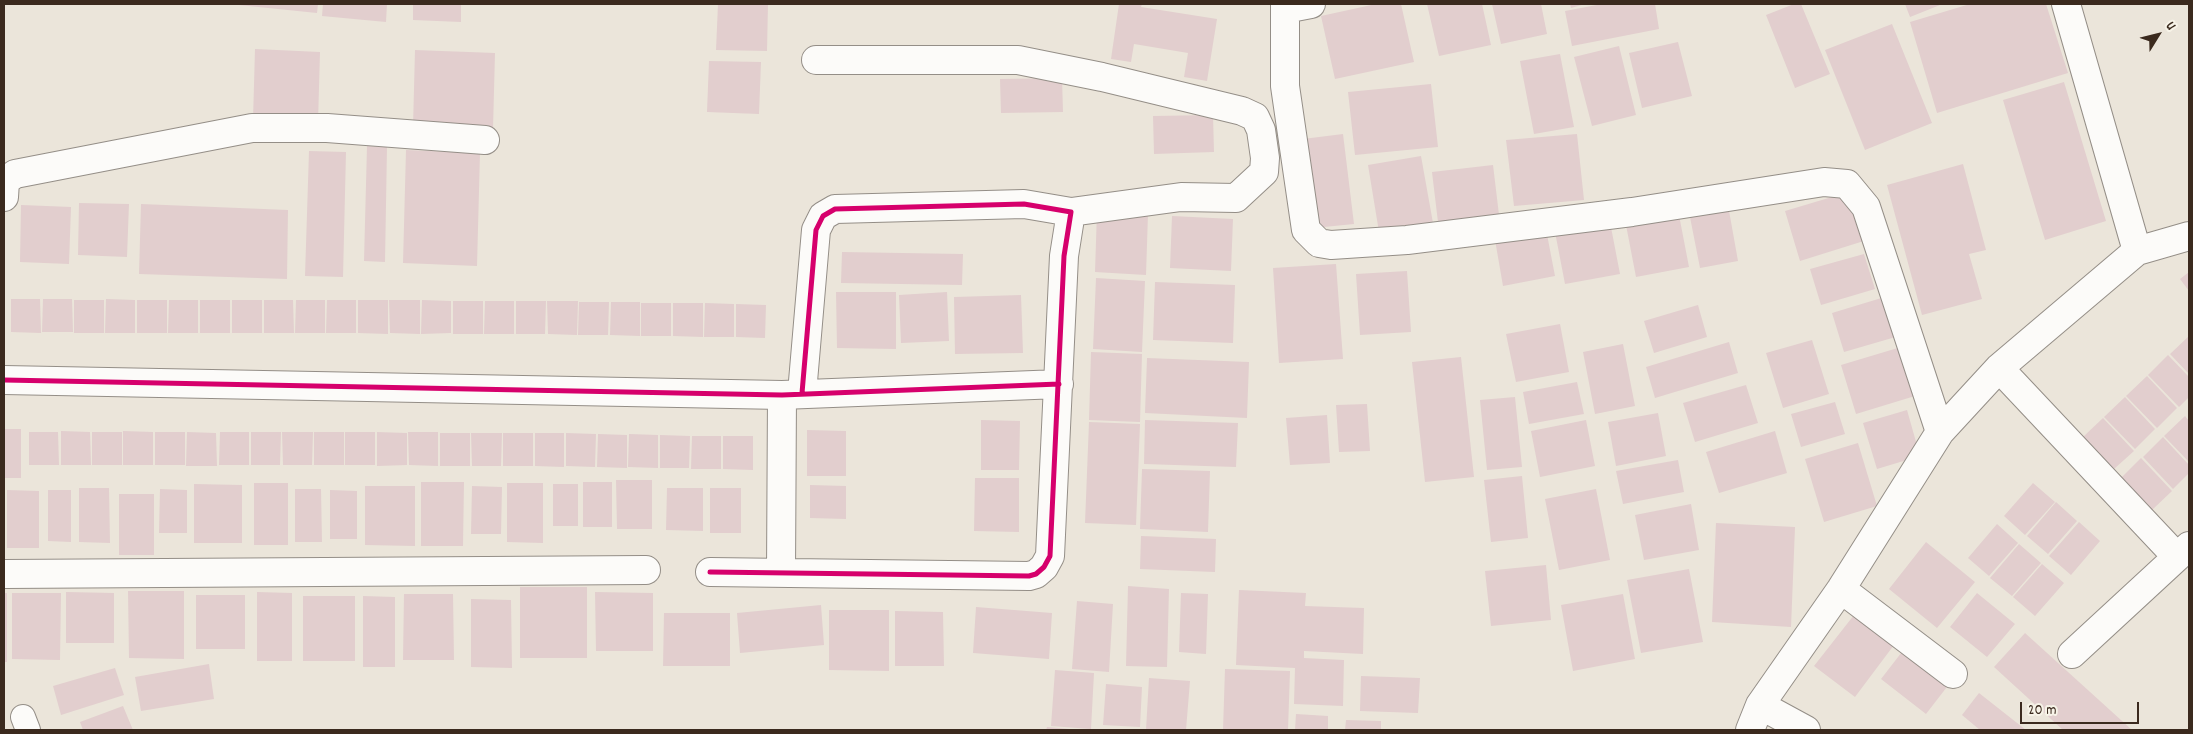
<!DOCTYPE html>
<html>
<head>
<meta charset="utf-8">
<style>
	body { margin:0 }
	#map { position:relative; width:2193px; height:734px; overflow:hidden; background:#ebe5da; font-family:Dekko,sans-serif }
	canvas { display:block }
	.frame { position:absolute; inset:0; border:5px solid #3b2a1e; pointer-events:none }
	.north { position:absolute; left:2133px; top:10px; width:50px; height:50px; -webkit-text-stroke:4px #f7f3e8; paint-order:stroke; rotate:54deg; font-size:14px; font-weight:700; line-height:20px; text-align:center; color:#3b2a1e }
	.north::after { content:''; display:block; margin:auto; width:18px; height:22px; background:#3b2a1e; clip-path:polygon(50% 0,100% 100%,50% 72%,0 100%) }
	.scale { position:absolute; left:2020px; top:702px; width:119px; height:22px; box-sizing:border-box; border:2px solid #3b2a1e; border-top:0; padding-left:6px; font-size:15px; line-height:18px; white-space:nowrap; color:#3b2a1e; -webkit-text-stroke:4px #f7f3e8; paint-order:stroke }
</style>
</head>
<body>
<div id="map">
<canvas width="2193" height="734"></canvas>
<div class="frame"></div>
<div class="north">U</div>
<div class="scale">20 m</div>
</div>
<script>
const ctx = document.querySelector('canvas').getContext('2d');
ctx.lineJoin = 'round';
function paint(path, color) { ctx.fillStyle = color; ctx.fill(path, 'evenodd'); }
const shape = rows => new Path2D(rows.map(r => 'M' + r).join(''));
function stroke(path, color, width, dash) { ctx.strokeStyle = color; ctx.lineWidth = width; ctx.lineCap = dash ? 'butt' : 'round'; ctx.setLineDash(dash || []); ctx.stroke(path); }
paint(shape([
	[229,4,318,4,317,13],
	[323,4,387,4,386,22,322,16],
	[413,4,461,4,461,22,413,20],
	[718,4,768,4,767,51,716,50],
	[1119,4,1142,4,1141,7,1217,19,1207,81,1184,77,1188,53,1134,44,1131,62,1111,59],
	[1376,4,1401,4,1414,62,1335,79,1321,16],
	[1427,4,1482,4,1491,45,1439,56],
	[1492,4,1541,4,1547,34,1501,44],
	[1570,4,1585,4,1571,8],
	[1602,4,1655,4,1659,29,1572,46,1565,11],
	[1794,4,1801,4,1830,74,1795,88,1766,15],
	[1905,4,1939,4,1940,5,1910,17],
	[1970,4,2046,4,2068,73,1937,113,1910,22],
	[1892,24,1932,123,1865,150,1825,50],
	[1678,42,1692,96,1642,108,1629,53],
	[1619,46,1636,115,1592,126,1574,57],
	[255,49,320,52,318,123,253,120],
	[415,50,495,53,493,129,413,127],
	[1560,54,1574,127,1534,134,1520,61],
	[709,61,761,62,759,114,707,112],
	[1062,78,1063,112,1001,113,1000,79],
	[2064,82,2106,221,2045,240,2003,100],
	[1431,84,1438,147,1355,155,1348,92],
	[1213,115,1214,152,1154,154,1153,116],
	[1343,134,1354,224,1314,228,1303,139],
	[1577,134,1584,200,1514,206,1506,140],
	[367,146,387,147,385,262,364,261],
	[406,150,480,153,477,266,403,263],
	[309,151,346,152,343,277,305,276],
	[1421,156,1433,223,1379,232,1368,165],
	[1963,164,1986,250,1969,254,1982,299,1922,315,1887,185],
	[1493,165,1499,215,1438,222,1432,172],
	[1852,191,1867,240,1800,261,1785,211],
	[79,203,129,204,127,257,78,255],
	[141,204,288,210,287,279,139,274],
	[21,205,71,207,69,264,20,262],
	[1728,205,1738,261,1700,268,1689,212],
	[1097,211,1148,214,1146,275,1095,272],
	[1679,215,1689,267,1636,277,1626,225],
	[1172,216,1233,219,1231,271,1170,268],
	[1610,222,1620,274,1565,284,1555,232],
	[1545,224,1555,276,1503,286,1494,234],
	[842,252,963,254,962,285,841,283],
	[1864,254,1875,289,1821,305,1810,269],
	[1336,264,1343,359,1279,363,1273,268],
	[1407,271,1411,332,1360,335,1356,274],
	[2189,272,2189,291,2180,279],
	[1096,278,1145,281,1142,352,1093,349],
	[1155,282,1235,285,1233,343,1153,340],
	[836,292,896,292,896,349,837,348],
	[947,292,949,341,901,343,899,295],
	[1021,295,1023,353,955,354,954,297],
	[1888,296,1899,336,1844,352,1832,313],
	[11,299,40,299,41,333,11,332],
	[43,299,72,299,73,332,42,332],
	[106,299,135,300,135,333,105,333],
	[74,300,104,300,104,333,74,333],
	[137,300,167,300,167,333,137,333],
	[169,300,198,300,198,333,168,333],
	[200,300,230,300,230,333,200,333],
	[232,300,262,300,262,333,232,333],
	[264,300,293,300,294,333,264,333],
	[296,300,325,300,325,333,295,333],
	[327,300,356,300,356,333,326,333],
	[358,300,388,300,388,334,358,333],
	[389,300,420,300,420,334,390,333],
	[422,300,451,301,451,333,421,334],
	[453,301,483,301,483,334,453,334],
	[485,301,514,301,514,334,484,334],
	[516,301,546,301,545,334,516,334],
	[547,301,578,301,577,335,548,334],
	[579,302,609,302,608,335,578,335],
	[611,302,640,302,640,336,610,335],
	[641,303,671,303,671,336,641,336],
	[673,303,703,303,703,337,673,336],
	[705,303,734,304,734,337,704,337],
	[736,304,766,305,765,338,736,337],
	[1698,305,1707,337,1654,353,1644,321],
	[1560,324,1569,372,1516,382,1506,334],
	[2189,336,2189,374,2170,354],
	[1812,340,1829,394,1783,408,1766,353],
	[1729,342,1738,373,1655,398,1646,367],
	[1623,344,1635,406,1595,414,1583,352],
	[1901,347,1915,396,1856,414,1841,365],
	[1091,352,1142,354,1140,422,1089,420],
	[2168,355,2189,377,2189,397,2179,407,2148,375],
	[1461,357,1474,477,1425,482,1412,362],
	[1147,358,1249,362,1247,418,1145,413],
	[2147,376,2177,408,2157,428,2126,396],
	[1577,382,1584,414,1529,424,1523,392],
	[1746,385,1758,423,1695,442,1683,403],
	[1515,397,1522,467,1487,470,1480,400],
	[2125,397,2155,429,2135,449,2104,417],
	[1835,402,1845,434,1801,447,1791,414],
	[1367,404,1370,451,1339,452,1336,405],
	[1907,410,1920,456,1877,469,1863,423],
	[1658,413,1666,456,1616,466,1608,422],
	[1327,415,1330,463,1290,465,1286,418],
	[2185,416,2189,421,2189,462,2164,436],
	[2103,418,2134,451,2114,469,2083,437],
	[981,420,1020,421,1019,470,981,470],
	[1145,420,1238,423,1236,467,1144,464],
	[1586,420,1595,466,1540,477,1531,431],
	[1089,422,1140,424,1136,525,1085,523],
	[4,429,21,429,21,478,4,478],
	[807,430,846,431,846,476,807,476],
	[61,431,90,432,91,465,61,465],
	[123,431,153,432,153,465,123,465],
	[1775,431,1787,473,1719,493,1706,452],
	[29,432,58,432,59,465,29,465],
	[92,432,122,432,122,465,92,465],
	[155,432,185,432,185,465,155,465],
	[187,432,216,433,217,466,186,466],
	[220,432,249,432,249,465,219,465],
	[251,432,281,432,280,465,251,465],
	[282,432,313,432,312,465,283,465],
	[314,432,344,432,344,465,314,465],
	[345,432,375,432,375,465,345,465],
	[377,432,407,433,407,465,377,466],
	[408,432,438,432,438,466,409,465],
	[440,433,470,433,470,466,440,466],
	[471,433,502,433,501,466,472,466],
	[503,433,533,433,533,466,503,466],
	[535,433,564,433,564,467,535,466],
	[566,433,596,434,595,467,566,466],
	[598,434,627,435,627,468,597,467],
	[629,434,658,435,658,468,628,467],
	[660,435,690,436,689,468,660,468],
	[692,436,721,436,721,469,691,469],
	[723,436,753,436,753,470,723,469],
	[2163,437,2189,465,2189,473,2173,489,2143,457],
	[1858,443,1877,506,1824,522,1805,459],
	[2141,458,2172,491,2152,510,2121,478],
	[1678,460,1684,492,1623,504,1616,471],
	[1142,469,1210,471,1208,532,1140,529],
	[1522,476,1528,538,1491,542,1484,480],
	[975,478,1019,478,1019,532,974,531],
	[616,480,652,480,652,529,617,529],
	[421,482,464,482,463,546,421,546],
	[583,482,612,482,612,527,583,527],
	[254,483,288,483,288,545,254,545],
	[507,483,543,483,543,543,507,542],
	[2033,483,2055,502,2025,535,2004,516],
	[194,484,242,485,242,543,194,543],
	[553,484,578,484,578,526,553,526],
	[810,485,846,486,846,519,810,518],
	[365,486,415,486,415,546,365,545],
	[472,486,502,487,501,534,471,534],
	[79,488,109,488,110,543,79,542],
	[667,488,703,488,703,531,666,530],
	[710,488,741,488,741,533,710,533],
	[160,489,187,490,187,533,159,533],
	[295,489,321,489,322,542,295,542],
	[1596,489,1610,560,1559,570,1545,499],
	[7,490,39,491,39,548,7,548],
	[48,490,71,490,71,542,48,541],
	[330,490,357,491,357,539,330,539],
	[119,494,154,494,154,555,119,555],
	[2056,502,2077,521,2048,554,2027,536],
	[1691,504,1699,550,1644,560,1635,515],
	[2079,522,2100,541,2071,575,2049,556],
	[1716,523,1795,527,1791,627,1712,622],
	[1997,524,2018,543,1989,576,1968,558],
	[1141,536,1216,539,1215,572,1140,569],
	[1926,542,1975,582,1937,628,1889,589],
	[2019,544,2041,563,2012,596,1990,578],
	[2042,564,2064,583,2035,616,2013,597],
	[1546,565,1551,620,1491,626,1485,571],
	[1689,569,1703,642,1641,653,1627,580],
	[1128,586,1169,589,1167,667,1126,666],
	[520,587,587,587,587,658,520,658],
	[1239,590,1306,593,1305,606,1364,608,1363,654,1304,651,1304,658,1344,660,1343,706,1294,704,1295,668,1236,665],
	[128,591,184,591,184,659,129,658],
	[66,592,114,593,114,643,66,643],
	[257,592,292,593,292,661,257,661],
	[595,592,653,593,653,651,596,651],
	[4,593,7,593,7,662,4,662],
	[12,593,61,593,60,660,12,659],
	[1181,593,1208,594,1206,654,1179,652],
	[1977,593,2015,624,1987,657,1950,627],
	[404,594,453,594,454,660,403,660],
	[1623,594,1635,659,1573,671,1561,605],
	[196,595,245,595,245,649,196,649],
	[303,596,355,596,355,661,303,661],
	[363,596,395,597,395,667,363,667],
	[471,599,511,600,512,668,471,667],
	[1077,601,1113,604,1109,672,1072,669],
	[821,605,824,645,740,653,737,613],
	[976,607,1052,613,1049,659,973,653],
	[829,610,889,610,889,671,829,670],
	[895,611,943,612,944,666,895,666],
	[664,613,730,613,730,666,663,666],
	[1854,615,1894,645,1855,697,1814,666],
	[2025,633,2132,730,2063,730,1994,667],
	[1905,648,1950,683,1926,714,1881,679],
	[209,664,214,699,141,711,135,677],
	[115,668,124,695,61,715,53,686],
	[1225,669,1290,671,1288,730,1223,730],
	[1055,670,1094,673,1091,729,1051,726],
	[1361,676,1420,678,1418,713,1360,711],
	[1149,678,1190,681,1186,730,1146,730],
	[1106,684,1142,687,1140,727,1103,725],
	[1979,693,2026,730,1980,730,1962,715],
	[123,706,133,730,83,730,80,722],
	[1296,714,1328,716,1328,730,1295,730],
	[1346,720,1381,721,1381,730,1345,730],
	[1047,727,1069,729,1069,730,1046,730]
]), '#e2cece');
const service = shape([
	[23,717,28,730]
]);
const minor = shape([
	[1285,4,1285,86,1306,230,1319,243,1331,245,1407,240,1632,212,1824,182,1847,184,1866,207,1940,432],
	[2066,4,2137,251],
	[1285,9,1311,4],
	[816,60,1018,60,1102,77,1242,111,1255,117,1261,130,1265,158,1264,172,1236,198,1181,197,1071,212],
	[4,197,5,181,15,174,252,128,327,128,485,140],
	[1999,368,2177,557],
	[4,380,782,395,1059,384],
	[710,572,1029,576,1036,574,1044,567,1050,556,1064,256,1071,212,1024,204,835,209,823,216,816,230,802,393],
	[781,572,782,395],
	[4,574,646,570],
	[1841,589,1953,674],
	[2072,654,2189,546],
	[1760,705,1806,730],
	[1750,730,1760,705,1841,589,1940,432,1999,368,2137,251,2189,236]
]);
stroke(service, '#948e87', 26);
stroke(minor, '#948e87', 30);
stroke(service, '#fcfbf9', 24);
stroke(minor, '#fcfbf9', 28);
stroke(shape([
	[4,380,782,395,1059,384],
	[710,572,1029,576,1036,574,1044,567,1050,556,1064,256,1071,212,1024,204,835,209,823,216,816,230,802,393]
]), '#d6006c', 5);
</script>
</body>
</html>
